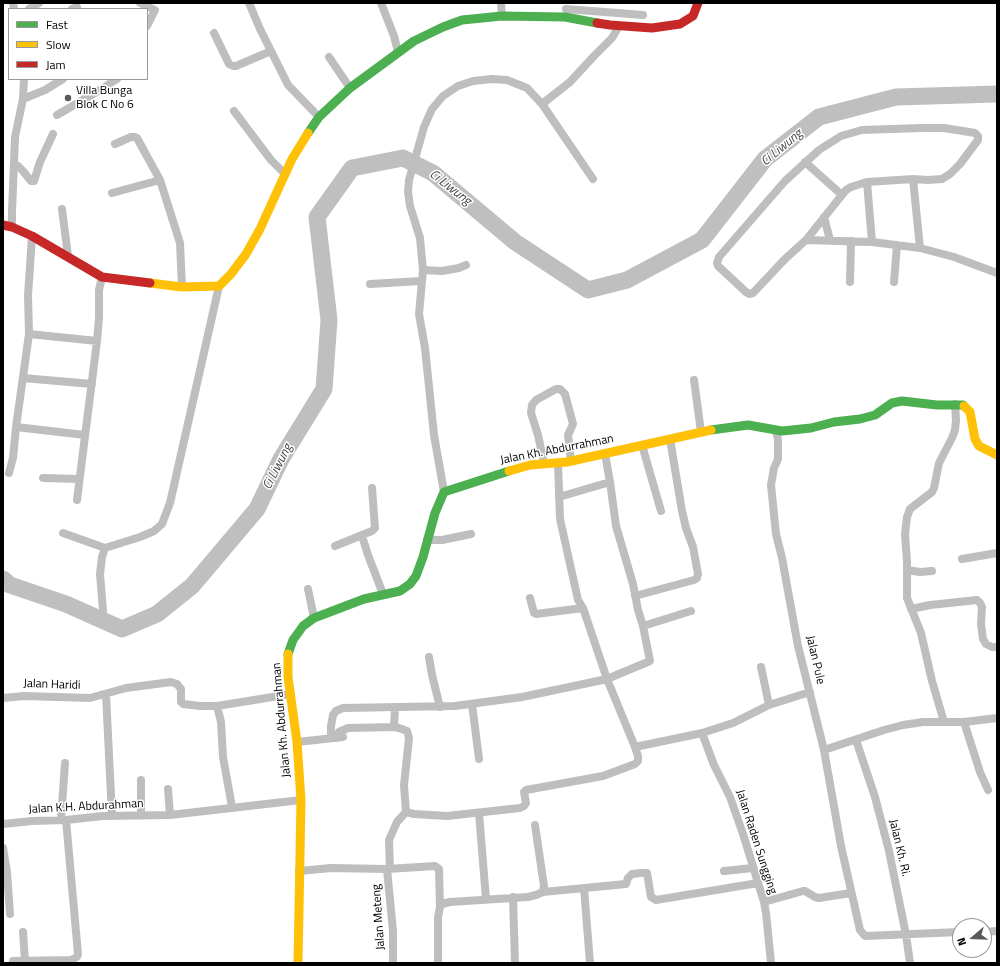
<!DOCTYPE html>
<html>
<head>
<meta charset="utf-8">
<style>
	body { margin:0 }
	#map { position:relative; width:1000px; height:966px; overflow:hidden; background:#fff; font-family:"Titillium Web",sans-serif }
	canvas { display:block }
	.frame { position:absolute; inset:0; border:4px solid #000; pointer-events:none }
	.legend { position:absolute; left:8px; top:8px; width:140px; height:72px; box-sizing:border-box; background:#fff; border:1px solid #999; margin:0; padding:5px 7px; list-style:none; font-size:12px; color:#000 }
	.legend li { display:flex; align-items:center; gap:8px; height:20px }
	.legend b { width:20px; border:1px solid #999 }
	.north { position:absolute; left:952px; top:918px; width:40px; height:40px; box-sizing:border-box; background:#fff; border:1px solid #999; border-radius:50%; rotate:251deg; font-size:11px; font-weight:700; line-height:16px; text-align:center; color:#000 }
	.north::after { content:''; display:block; margin:auto; width:14px; height:18px; background:#595959; clip-path:polygon(50% 0,100% 100%,50% 72%,0 100%) }
</style>
</head>
<body>
<div id="map">
<canvas width="1000" height="966"></canvas>
<div class="frame"></div>
<ul class="legend">
<li><b style="height:5px;background:#4caf50"></b>Fast</li>
<li><b style="height:5px;background:#ffc107"></b>Slow</li>
<li><b style="height:5px;background:#c62828"></b>Jam</li>
</ul>
<div class="north">N</div>
</div>
<script>
const ctx = document.querySelector('canvas').getContext('2d');
ctx.lineJoin = 'round';
const shape = rows => new Path2D(rows.map(r => 'M' + r).join(''));
function stroke(path, color, width, dash) { ctx.strokeStyle = color; ctx.lineWidth = width; ctx.lineCap = dash ? 'butt' : 'round'; ctx.setLineDash(dash || []); ctx.stroke(path); }
function label(font, color, halo, rows, align = 'center') {
  ctx.font = font + ' "Titillium Web",sans-serif'; ctx.lineWidth = 3; ctx.setLineDash([]); ctx.textBaseline = 'middle'; ctx.strokeStyle = halo; ctx.fillStyle = color; for (const [text, x, y, turn = 0] of rows) {
    ctx.save(); ctx.translate(x, y); ctx.rotate((+turn || 0) * Math.PI / 180); ctx.textAlign = isNaN(turn) ? turn : align; if (halo) ctx.strokeText(text, 0, 0); ctx.fillText(text, 0, 0); ctx.restore();
  }
}
stroke(shape([
	[3,579,10,585,66,604,122,629,157,614,192,586,257,509,281,459,324,389,329,320,317,217,352,168,403,158,433,173,515,242,588,290,627,280,702,240,765,159,819,117,896,97,997,94]
]), '#bfbfbf', 17);
stroke(shape([
	[13,3,14,9],
	[140,3,155,10,147,26],
	[249,3,260,29,288,85,319,117],
	[381,3,394,36,398,52],
	[501,3,502,16],
	[29,9,39,3],
	[72,9,77,7],
	[566,9,643,15],
	[214,33,229,64,233,66,236,66,271,51],
	[329,57,350,88],
	[23,99,45,90,63,79],
	[542,104,570,82,594,56,612,38,619,26],
	[234,111,271,160,285,174],
	[57,115,100,90,117,79],
	[922,128,944,128,969,132,975,133,978,136,978,140,960,164,950,174,942,179,928,180,913,179,867,182,851,187,846,190,806,240,785,259,753,293,749,294,746,292,718,266,717,263,719,257,785,181,819,150,841,136,862,130,922,128],
	[115,144,131,137,135,137,137,138,160,180,180,243,182,287],
	[805,162,842,195],
	[14,165,18,166,23,171,31,181,34,181,40,162,53,134],
	[913,179,920,248],
	[867,182,872,242],
	[112,193,160,180],
	[62,209,68,256],
	[824,217,830,240],
	[12,227,12,212,15,137,23,99,24,79],
	[806,240,872,242,920,248,954,257,997,273],
	[423,270,442,271,459,268,466,265],
	[850,282,851,241],
	[894,282,897,245],
	[370,284,421,281],
	[29,334,97,341],
	[23,378,92,384],
	[694,380,701,432],
	[16,427,29,334,28,296,32,236],
	[776,431,778,440,778,459,774,468,771,485,776,534,782,558,798,646,824,750,841,846,860,930,865,936,960,932],
	[642,445,661,511],
	[544,463,538,435,531,413,532,405,536,400,556,389,560,389,565,394,573,424,568,435,571,461],
	[558,463,560,519,578,600,583,608,607,679,635,747,702,733,733,723,769,705,810,692],
	[9,473,13,458,16,427,85,435],
	[43,478,79,479],
	[444,492,434,435,425,348,419,314,423,270,420,238,410,206,408,192,409,180,424,127,432,109,443,96,458,86,473,81,492,79,507,80,527,88,542,104,593,179],
	[559,497,610,482],
	[77,500,97,341,99,318,99,290,102,277],
	[63,533,105,548,140,537,154,531,162,524,170,503,219,286],
	[362,536,368,555,383,594],
	[427,540,442,540,471,534],
	[335,546,372,531,375,528,372,488],
	[962,559,997,553],
	[907,570,920,572,932,571],
	[308,589,314,618],
	[635,596,694,580,697,578,698,574,693,547,686,528,682,511,670,439],
	[530,598,534,613,536,614,583,608],
	[911,609,930,605,977,600,980,603,982,607,981,624,983,639,986,644,992,647,997,647],
	[103,611,100,574,102,557,105,548],
	[643,626,691,611],
	[429,657,432,675,440,707],
	[761,667,769,705],
	[106,694,112,816],
	[3,698,24,696,90,698,126,688,171,682,177,684,181,689,181,702,183,704,200,706,217,706,291,694],
	[472,704,479,759],
	[217,706,221,722,223,757,232,807],
	[944,722,932,681,921,633,907,598,907,562,905,534,907,517,910,509,932,492,934,488,939,463,952,438,955,430,956,420,955,404],
	[964,722,980,772,988,790],
	[394,727,395,708],
	[702,733,714,765,730,797,743,834,764,902,766,913,771,963],
	[331,738,331,726,333,715,336,711,343,708,455,706,522,697,607,679,650,661,643,626,638,610,633,584,616,526,610,482,605,454],
	[336,738,339,732,348,728,394,727,399,728,407,731,409,738,404,785,406,812],
	[856,740,875,797,889,851,906,935,910,963],
	[297,742,343,737],
	[824,750,884,730,903,725,923,722,964,722,997,718],
	[168,789,170,815],
	[479,813,486,899],
	[141,816,141,780],
	[61,820,65,763],
	[3,824,32,821,66,820,103,816,170,815,301,800],
	[3,848,7,872,10,914],
	[387,869,393,931,393,963],
	[390,869,389,840,397,822,406,812,414,814,447,816,520,808,524,806,526,803,524,792,526,790,603,776,635,764,638,761,638,756,635,747],
	[299,871,331,868,387,869,435,866,439,869,440,907],
	[724,871,753,868],
	[584,888,590,963],
	[543,892,626,884,628,878,632,874,641,873,647,873,651,897,656,900,758,883],
	[513,897,515,963],
	[764,902,803,891,805,891,815,897,819,898,851,893],
	[23,932,25,961],
	[984,932,997,931],
	[13,961,71,960,77,957,78,954,66,820],
	[438,963,438,917,440,907,442,904,450,902,528,897,536,895,543,892,544,886,535,825]
]), '#bebebe', 8);
stroke(shape([
	[308,133,319,117,350,88,414,41,443,27,462,20,502,16,565,17,597,23],
	[711,430,748,425,782,431,811,428,834,422,860,419,875,415,892,403,902,401,937,405,963,405,964,406],
	[288,654,293,640,303,626,314,618,364,599,400,591,410,584,416,576,423,557,435,513,444,492,509,471]
]), '#4caf50', 9);
stroke(shape([
	[150,283,182,287,219,286,231,274,246,254,260,229,292,159,308,133],
	[964,406,970,412,975,439,979,446,997,455],
	[509,471,530,465,567,462,711,430],
	[288,654,288,677,297,742,301,800,298,963]
]), '#ffc107', 9);
stroke(shape([
	[597,23,610,25,652,28,680,24,693,16,698,3],
	[3,225,12,227,32,236,102,277,150,283]
]), '#c62828', 9);
for (const [x, y, r, color] of [
	[68,98,4,"#595959"]
]) { const dot = new Path2D(); dot.arc(x, y, r, 0, 2 * Math.PI); ctx.fillStyle = color; ctx.fill(dot); stroke(dot, '#fff', 1.5); }
label('12px', '#000', '#fff', [
	["Villa Bunga",76,91],
	["Blok C No 6",76,105]
], 'left');
label('12px', '#000', '#fff', [
	["Jalan Kh. Abdurrahman",557,450,-11],
	["Jalan Pule",815,660,77],
	["Jalan Haridi",52,685,2],
	["Jalan Kh. Abdurrahman",282,720,-95],
	["Jalan K.H. Abdurahman",86,807,-3],
	["Jalan Raden Sungging",756,842,72],
	["Jalan Kh. Ri.",899,848,77],
	["Jalan Meteng",379,917,-94]
]);
label('italic 13px', '#444', '#fff', [
	["Ci Liwung",782,148,-40],
	["Ci Liwung",450,188,38],
	["Ci Liwung",278,467,-63]
]);
</script>
</body>
</html>
